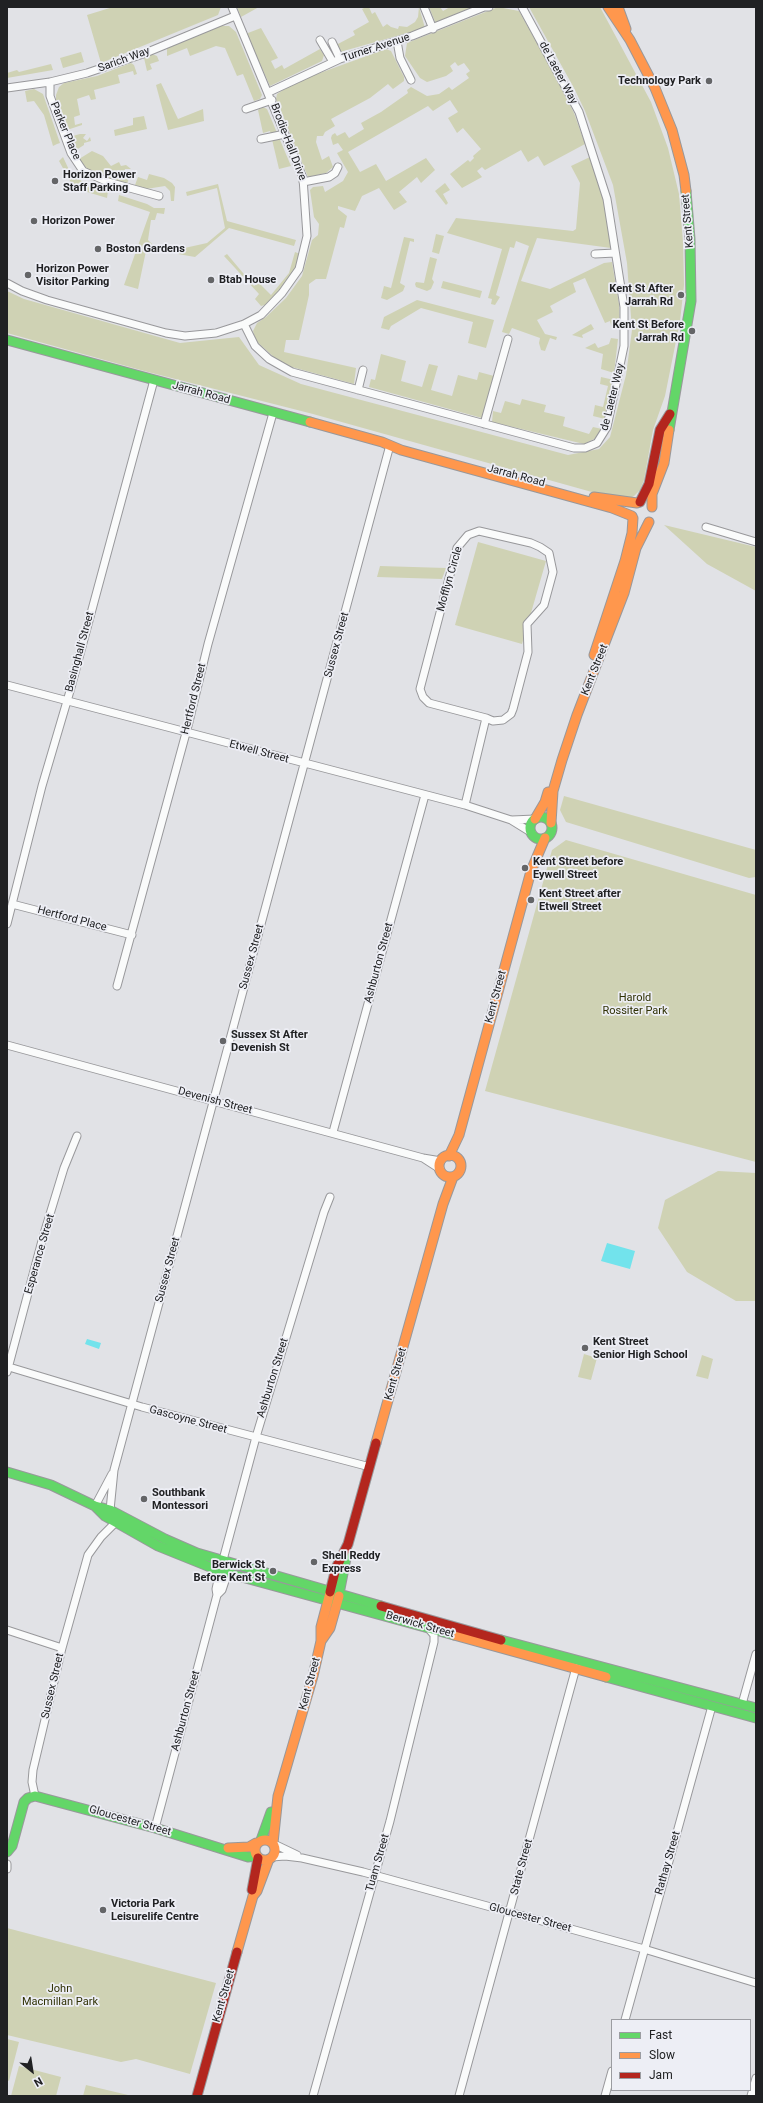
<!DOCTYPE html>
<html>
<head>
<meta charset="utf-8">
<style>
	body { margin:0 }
	#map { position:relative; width:763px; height:2103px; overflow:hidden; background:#e1e2e6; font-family:Roboto,sans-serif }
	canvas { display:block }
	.frame { position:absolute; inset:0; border:8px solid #202123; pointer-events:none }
	.legend { position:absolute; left:611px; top:2019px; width:140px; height:72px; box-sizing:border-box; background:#edeef5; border:1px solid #9b9ca1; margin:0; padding:5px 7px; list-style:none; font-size:12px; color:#202123 }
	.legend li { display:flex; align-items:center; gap:8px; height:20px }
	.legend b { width:20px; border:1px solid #9b9ca1 }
	.north { position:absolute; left:12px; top:2051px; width:40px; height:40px; -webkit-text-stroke:3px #edeef5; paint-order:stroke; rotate:150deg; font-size:11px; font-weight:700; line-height:16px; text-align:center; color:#202123 }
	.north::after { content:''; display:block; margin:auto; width:14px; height:18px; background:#202123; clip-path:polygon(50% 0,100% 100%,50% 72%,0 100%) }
</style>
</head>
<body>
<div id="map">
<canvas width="763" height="2103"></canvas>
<div class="frame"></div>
<ul class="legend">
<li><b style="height:5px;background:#63d668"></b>Fast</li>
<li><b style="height:5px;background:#ff974d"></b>Slow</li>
<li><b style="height:5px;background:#b3261e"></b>Jam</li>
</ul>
<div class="north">N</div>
</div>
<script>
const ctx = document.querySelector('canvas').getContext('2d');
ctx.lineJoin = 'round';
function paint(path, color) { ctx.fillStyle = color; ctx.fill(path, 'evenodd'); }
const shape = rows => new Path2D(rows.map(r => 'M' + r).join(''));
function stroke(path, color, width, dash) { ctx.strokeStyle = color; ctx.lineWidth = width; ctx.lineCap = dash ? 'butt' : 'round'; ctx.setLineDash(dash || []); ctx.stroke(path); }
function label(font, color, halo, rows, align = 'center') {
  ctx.font = font + ' Roboto,sans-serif'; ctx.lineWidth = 3.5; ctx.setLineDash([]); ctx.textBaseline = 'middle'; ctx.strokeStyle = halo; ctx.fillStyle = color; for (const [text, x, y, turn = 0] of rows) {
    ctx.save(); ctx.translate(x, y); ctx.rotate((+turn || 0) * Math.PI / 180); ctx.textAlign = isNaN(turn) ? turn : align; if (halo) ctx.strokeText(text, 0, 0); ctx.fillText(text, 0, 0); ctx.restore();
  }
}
paint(shape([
	[113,7,221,7,218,15,101,63,87,15],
	[237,7,259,7,241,17],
	[366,7,369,7,372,14,375,12,383,27,387,24,391,27,398,29,399,26,407,27,415,22,418,17,419,7,425,28,340,52,336,45,355,35,353,31,369,22,362,9],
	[429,7,440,7,443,11,450,7,474,7,436,24],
	[498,7,519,11,558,81,574,113,585,144,544,166,538,156,528,162,521,150,485,170,482,167,477,171,482,177,462,188,450,174,468,160,470,162,474,158,473,156,481,149,463,128,457,133,448,118,458,112,450,100,433,111,428,106,348,152,360,172,376,164,386,181,426,158,435,170,421,183,417,177,399,192,407,202,394,210,379,188,362,196,355,211,338,206,338,209,347,216,344,228,340,227,326,279,316,279,309,284,309,295,299,340,286,340,284,352,356,368,354,384,288,366,275,358,256,341,253,331,257,323,266,317,286,298,302,276,312,240,318,235,319,224,314,217,310,190,313,187,323,186,325,192,343,181,348,172,337,153,343,150,338,143,333,145,331,138,332,135,335,133,337,136,345,132,349,138,364,129,361,123,381,112,408,93,407,90,411,87,427,96,439,94,449,87,452,90,469,78,466,74,470,71,464,63,458,66,455,62,450,66,453,71,446,76,427,82,420,78,405,56,407,43],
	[529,7,600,7,651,102,668,148,679,194,683,242,684,285,680,321,665,396,653,430,644,480,640,490,634,496,624,501,313,414,148,372,7,333,7,291,24,299,180,343,239,337,259,365,301,384,568,455,599,449,610,437,626,375,632,330,627,263,613,185,585,111,574,88],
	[220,26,229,26,236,32,262,95,260,99,254,101,243,74,237,76,225,48,216,46,190,56,187,48,167,56,167,48],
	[261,28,278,58,271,61,275,69,282,65,284,69,320,49,324,55,322,61,270,86,248,37,248,33],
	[386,49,391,51,404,77,404,81,393,89,388,84,370,98,331,119,335,126,325,132,323,136,317,136,316,142,322,160,329,156,333,167,326,173,308,177,276,99,277,94,295,82],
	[81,52,84,62,63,68,60,58],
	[152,54,157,56,159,61,150,64,152,69,147,71,144,58],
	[131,63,134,65,137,74,134,75,133,71,118,75,120,83,94,90,96,99,91,100,89,95,77,99,80,115,74,117,75,125,82,123,82,125,67,130,56,100,56,95,59,87,64,83,97,76],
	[51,64,53,70,7,78,7,73,17,70,19,72],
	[161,83,178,119,203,109,204,121,168,130,156,85],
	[34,89,43,94,60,143,57,144,53,146,44,115,34,101,27,102,25,91],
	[263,107,267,109,291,166,279,169,270,131,263,133,258,110],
	[144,116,147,129,115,136,114,130,133,125,133,118],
	[80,134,86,134,83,138,87,141,90,137,91,141,84,143,84,145,73,152,69,137],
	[92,151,103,156,111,166,119,162,121,166,126,165,131,169,125,169,123,176,129,178,127,184,106,179,88,170,79,159],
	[63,157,70,172,85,184,108,191,107,198,74,188,59,161],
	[590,157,603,196,611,248,537,238,521,281,550,289,604,263,612,262,619,304,620,327,612,328,610,321,605,323,585,278,573,283,576,292,550,306,553,312,537,320,545,334,557,337,556,340,550,338,545,351,541,350,539,343,540,338,512,328,509,334,502,332,529,246,516,241,514,248,510,247,496,295,500,297,495,305,491,304,492,299,488,298,502,249,447,233,456,218,573,231,576,229,580,183,571,166],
	[149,174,164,178,172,183,175,187,174,201,171,201,170,191,165,186,146,189,135,185,138,177,147,180],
	[445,183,450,190,443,194,448,203,446,205,435,191],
	[218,184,227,221,296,240,294,246,229,228,195,257,178,254,180,249,207,243,225,228,217,188,187,196,186,192],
	[119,195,147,204,154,208,165,208,164,214,157,213,155,220,151,220,148,240,152,244,151,248,154,249,153,252,146,251,138,289,124,285,150,212,118,201],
	[436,234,444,236,439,254,432,252],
	[404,237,414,239,414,242,410,241,400,283,405,286,403,291,387,300,381,298,384,286,391,288],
	[295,252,300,254,293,273,279,292,265,305,261,306,255,299,259,294,224,256,227,254,254,286,259,283,271,295,289,273],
	[430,257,437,259,432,279,434,282,431,289,427,291,416,287,415,284,416,282,424,283],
	[443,281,482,291,480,298,441,288],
	[417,300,494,320,486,348,468,343,473,322,421,308,391,326,389,330,381,328,384,317],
	[591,324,594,329,582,335,583,338,572,335],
	[611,338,618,339,614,373,601,369,603,354,585,348,595,343,598,348,609,344],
	[381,354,406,361,401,381,422,387,429,364,438,366,431,390,452,396,458,375,477,380,479,372,494,376,482,418,369,387,371,379,375,380],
	[601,377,614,380,605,419,593,416,595,405,603,407,608,386,600,384],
	[522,399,546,405,544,412,565,417,563,426,589,434,593,427,602,429,596,438,584,444,492,422,493,411,501,413,505,401,520,405],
	[664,525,756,547,756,591,707,564],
	[478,542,546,561,522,644,455,625],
	[380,566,446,568,442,579,377,577],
	[564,796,756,850,756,877,749,878,566,822,560,810],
	[566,840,756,895,756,1162,485,1091,552,850],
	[718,1171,756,1173,756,1301,736,1301,687,1272,658,1228,665,1200],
	[584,1354,597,1358,591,1380,578,1377],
	[702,1355,713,1359,708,1379,696,1376],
	[7,1928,216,1983,190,2074,136,2059,121,2062,7,2035],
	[7,2039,19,2042,9,2081,7,2080],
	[19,2066,61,2077,56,2096,11,2096],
	[86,2085,128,2095,83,2096]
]), '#cfd2b4');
paint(shape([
	[607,1243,635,1251,630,1269,601,1261],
	[87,1339,101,1343,99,1349,85,1344]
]), '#72e3ec');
const street = shape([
	[424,7,433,29],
	[320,40,333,62],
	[397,41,400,58,411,80],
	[332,42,340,59],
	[50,82,50,96,71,153,83,171,108,182,159,196],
	[7,88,50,82,87,73,143,54,235,16],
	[269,92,340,59,412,36,484,7,489,7],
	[246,109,272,100],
	[261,139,285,134],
	[303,182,329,177,335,173,338,167],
	[595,254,615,253],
	[7,283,22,291,47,300,166,333,185,336,216,333,244,324,261,315,282,293,299,269,307,236,303,178,232,7],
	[244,324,255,346,269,359,292,372,574,448,585,448,597,443,607,427,624,346,624,307,607,199,579,112,522,7],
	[358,390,363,370],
	[484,424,508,339],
	[706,527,756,542],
	[7,685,465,805,511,820,532,833],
	[465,805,486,718,493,721,503,720,511,714,513,709,528,652,527,624,544,605,553,572,549,553,540,547,531,543,479,531,468,535,457,548,420,689,423,697,429,703,486,718],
	[512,820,535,819],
	[12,904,132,935],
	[7,924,42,786,70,691,154,380],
	[117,986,189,722,208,644,273,413],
	[7,1045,423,1158,441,1161],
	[333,1132,425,795],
	[423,1158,440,1169],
	[9,1367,142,1407,370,1467],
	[7,1372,43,1237,64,1168,77,1136],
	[95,1506,112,1474],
	[110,1510,114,1470,390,445],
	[217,1595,222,1590,225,1581,226,1569],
	[7,1630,62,1648],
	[742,1704,756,1654],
	[35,1796,32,1782,33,1770,62,1648,88,1555,101,1537,116,1522],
	[155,1828,217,1595,216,1589,220,1571,256,1437,324,1212,330,1197],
	[274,1844,297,1855],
	[272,1857,285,1856,302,1858,363,1872,644,1949,756,1983],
	[7,1864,7,1869],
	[625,2020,712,1706],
	[313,2096,390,1821,434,1642,434,1635,429,1629],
	[459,2096,577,1664],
	[605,2096,612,2071],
	[751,2096,756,2078]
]);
const fast = shape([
	[7,340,310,422],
	[669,430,691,301,690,239,686,191],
	'530 828a11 11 0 1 1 22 0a11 11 0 1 1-22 0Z',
	[7,1472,51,1485,95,1506,110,1510,165,1539,197,1553,381,1606],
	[96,1507,105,1516,158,1546,220,1571,454,1635],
	[339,1594,347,1553],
	[501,1640,756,1708],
	[606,1677,756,1718],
	[261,1840,271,1812],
	[7,1852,12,1846,24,1802,28,1798,35,1796,155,1828,248,1857,256,1856]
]);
const slow = shape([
	[608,7,630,40,655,88,672,130,684,175,686,191],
	[618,7,626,29],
	[310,422,382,442,401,450,612,508,632,516],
	[594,497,637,503],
	[652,507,652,494,664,463,669,430],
	[594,655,625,561,632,533,633,518],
	[535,819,545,802,548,792],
	[551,823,553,791,562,760,577,715,624,593,636,548,649,522],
	'439 1166a11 11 0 1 1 22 0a11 11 0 1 1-22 0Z',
	[449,1156,459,1135,531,871,545,838],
	[376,1443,443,1204,453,1177],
	[454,1635,606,1677],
	[321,1641,330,1628,339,1596],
	'255 1850a10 10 0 1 1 20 0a10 10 0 1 1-20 0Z',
	[273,1843,278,1796,313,1676,321,1641,321,1627,330,1593],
	[228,1848,249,1847,256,1843],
	[237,1952,253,1896,257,1891,269,1859]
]);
const jam = shape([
	[640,502,649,484,660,430,670,414],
	[330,1592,336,1568,348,1544,376,1443],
	[381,1606,501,1640],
	[252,1890,258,1858],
	[197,2096,237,1952]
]);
stroke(street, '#98989b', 9);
stroke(fast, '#98989b', 11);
stroke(slow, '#98989b', 11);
stroke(jam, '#98989b', 11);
stroke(street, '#fafbfb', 7);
stroke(fast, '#63d668', 9);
stroke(slow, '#ff974d', 9);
stroke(jam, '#b3261e', 9);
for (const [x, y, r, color] of [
	[709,81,4,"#646567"],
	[55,181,4,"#646567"],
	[34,221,4,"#646567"],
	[98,249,4,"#646567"],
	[28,275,4,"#646567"],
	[211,280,4,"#646567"],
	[681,295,4,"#646567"],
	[692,331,4,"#646567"],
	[525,868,4,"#646567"],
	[531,900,4,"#646567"],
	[223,1041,4,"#646567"],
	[585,1348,4,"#646567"],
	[144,1499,4,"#646567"],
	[314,1562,4,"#646567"],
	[273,1571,4,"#646567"],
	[103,1910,4,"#646567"]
]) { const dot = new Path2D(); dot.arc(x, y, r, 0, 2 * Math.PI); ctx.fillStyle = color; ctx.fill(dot); stroke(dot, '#edeef5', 1.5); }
label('11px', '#202123', '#edeef5', [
	["Turner Avenue",376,48,-18],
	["Sarich Way",124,60,-20],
	["de Laeter Way",558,73,62],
	["Parker Place",65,131,67],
	["Brodie-Hall Drive",288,142,69],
	["Kent Street",688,221,-95],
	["Jarrah Road",201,393,15],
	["de Laeter Way",613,397,-76],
	["Jarrah Road",516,476,15],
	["Mofflyn Circle",450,579,-74],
	["Sussex Street",337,645,-75],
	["Basinghall Street",80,652,-75],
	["Kent Street",595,670,-68],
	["Hertford Street",194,699,-76],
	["Etwell Street",259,752,15],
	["Hertford Place",72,919,15],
	["Sussex Street",252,957,-75],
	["Ashburton Street",379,963,-75],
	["Kent Street",496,997,-75],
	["Devenish Street",215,1101,15],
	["Esperance Street",40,1254,-74],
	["Sussex Street",168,1270,-75],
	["Kent Street",396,1374,-74],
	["Ashburton Street",273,1378,-73],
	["Gascoyne Street",188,1420,15],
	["Berwick Street",420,1625,16],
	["Kent Street",310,1684,-75],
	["Sussex Street",53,1686,-77],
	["Ashburton Street",186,1711,-75],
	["Gloucester Street",130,1821,16],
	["Tuam Street",378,1863,-74],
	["Rathay Street",668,1863,-74],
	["State Street",522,1867,-75],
	["Gloucester Street",530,1918,15],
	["Kent Street",224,1996,-74]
]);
label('bold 11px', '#202123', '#edeef5', [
	["Technology Park",701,81,"right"],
	["Horizon Power",63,175],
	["Staff Parking",63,188],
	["Horizon Power",42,221],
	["Boston Gardens",106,249],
	["Horizon Power",36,269],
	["Visitor Parking",36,282],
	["Btab House",219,280],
	["Kent St After",673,289,"right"],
	["Jarrah Rd",673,302,"right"],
	["Kent St Before",684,325,"right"],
	["Jarrah Rd",684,338,"right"],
	["Kent Street before",533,862],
	["Eywell Street",533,875],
	["Kent Street after",539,894],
	["Etwell Street",539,907],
	["Sussex St After",231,1035],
	["Devenish St",231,1048],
	["Kent Street",593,1342],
	["Senior High School",593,1355],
	["Southbank",152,1493],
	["Montessori",152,1506],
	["Shell Reddy",322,1556],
	["Express",322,1569],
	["Berwick St",265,1565,"right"],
	["Before Kent St",265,1578,"right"],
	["Victoria Park",111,1904],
	["Leisurelife Centre",111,1917]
], 'left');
label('11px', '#2f3103', '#edeef5', [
	["Harold",635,998],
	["Rossiter Park",635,1011],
	["John",60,1989],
	["Macmillan Park",60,2002]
]);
</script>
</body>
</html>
